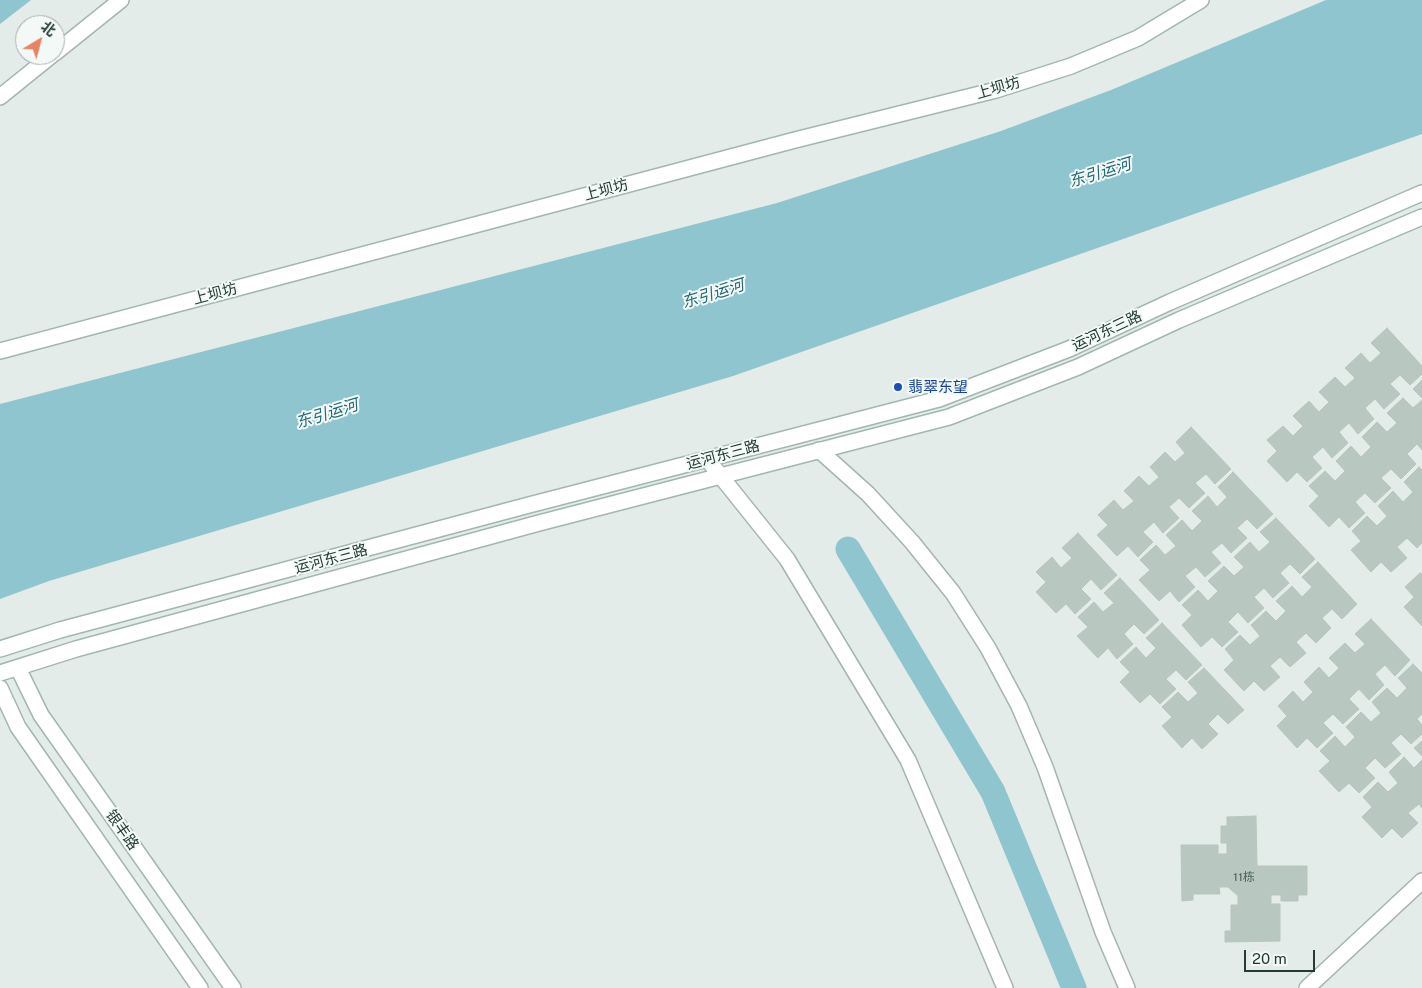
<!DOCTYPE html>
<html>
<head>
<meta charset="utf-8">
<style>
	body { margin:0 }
	#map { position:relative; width:1422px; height:988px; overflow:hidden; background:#e3ece8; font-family:"Public Sans","Noto Sans SC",sans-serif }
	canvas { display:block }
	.north { position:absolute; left:15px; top:15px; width:50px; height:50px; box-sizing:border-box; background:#f3f9f6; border:1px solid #a0ada9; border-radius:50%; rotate:37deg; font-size:14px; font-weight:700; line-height:20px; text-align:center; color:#243c35 }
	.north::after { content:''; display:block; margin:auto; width:18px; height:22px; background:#e98264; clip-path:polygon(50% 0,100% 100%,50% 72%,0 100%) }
	.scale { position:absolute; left:1244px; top:950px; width:71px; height:22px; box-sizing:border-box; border:2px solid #243c35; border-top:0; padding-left:6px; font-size:15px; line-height:18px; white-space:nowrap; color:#243c35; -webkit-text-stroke:4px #f3f9f6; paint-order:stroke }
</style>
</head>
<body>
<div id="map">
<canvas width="1422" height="988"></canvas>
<div class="north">北</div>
<div class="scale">20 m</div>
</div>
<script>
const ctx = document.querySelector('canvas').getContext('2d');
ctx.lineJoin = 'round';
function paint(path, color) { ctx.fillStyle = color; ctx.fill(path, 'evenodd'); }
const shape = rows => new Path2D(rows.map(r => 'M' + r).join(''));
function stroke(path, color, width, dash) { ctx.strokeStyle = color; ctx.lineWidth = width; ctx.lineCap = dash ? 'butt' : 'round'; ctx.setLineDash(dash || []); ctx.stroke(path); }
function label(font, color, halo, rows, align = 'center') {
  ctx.font = font + ' "Public Sans","Noto Sans SC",sans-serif'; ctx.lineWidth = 4; ctx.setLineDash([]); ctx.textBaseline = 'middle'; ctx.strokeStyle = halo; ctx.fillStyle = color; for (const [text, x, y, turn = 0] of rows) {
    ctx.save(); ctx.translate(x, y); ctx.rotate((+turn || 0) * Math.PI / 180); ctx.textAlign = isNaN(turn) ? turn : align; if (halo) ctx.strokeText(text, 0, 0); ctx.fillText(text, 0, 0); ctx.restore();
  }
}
paint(shape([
	[0,0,31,0,0,24],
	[1326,0,1422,0,1422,134,733,376,49,581,0,599,0,404,777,203,1001,131,1111,90]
]), '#8fc5ce');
stroke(shape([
	[848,549,993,792,1074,988]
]), '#8fc5ce', 25);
const building = shape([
	[1387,328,1422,366,1422,374,1410,385,1400,375,1390,384,1400,394,1384,409,1375,399,1365,408,1374,419,1358,434,1349,423,1339,432,1348,443,1332,458,1323,447,1312,457,1322,468,1307,482,1297,472,1287,482,1267,461,1277,451,1267,440,1283,426,1293,436,1303,426,1293,416,1309,401,1319,412,1329,402,1319,392,1335,377,1345,387,1355,378,1345,368,1361,353,1370,363,1381,353,1371,343,1387,328],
	[1422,380,1422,398,1413,389,1422,380],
	[1403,398,1413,408,1422,400,1422,450,1417,444,1407,454,1416,464,1401,479,1391,469,1381,478,1391,488,1375,503,1365,493,1355,502,1365,513,1349,528,1339,517,1329,527,1309,506,1319,496,1309,486,1325,471,1335,481,1345,471,1336,461,1351,446,1361,457,1371,447,1362,437,1377,422,1387,432,1397,423,1387,413,1403,398],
	[1191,427,1231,469,1215,484,1206,474,1195,483,1205,493,1189,508,1179,498,1169,507,1179,518,1163,533,1154,522,1143,532,1153,542,1138,557,1128,546,1117,556,1097,535,1108,525,1098,515,1114,500,1123,510,1134,501,1124,491,1139,476,1149,486,1159,477,1150,467,1165,452,1175,462,1185,453,1176,442,1191,427],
	[1419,467,1422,470,1422,543,1417,548,1407,538,1397,547,1407,558,1391,572,1381,562,1371,572,1351,550,1361,541,1352,531,1367,516,1377,526,1387,516,1378,506,1393,491,1403,502,1413,492,1404,482,1419,467],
	[1233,472,1273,514,1257,529,1247,519,1237,528,1247,538,1231,553,1222,543,1211,552,1221,563,1205,577,1196,567,1185,576,1195,587,1179,602,1170,591,1159,601,1139,580,1150,570,1140,560,1156,545,1165,555,1176,546,1166,535,1182,520,1192,531,1202,521,1192,511,1208,496,1217,507,1227,497,1218,487,1233,472],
	[1276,518,1315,559,1300,574,1290,564,1280,573,1289,583,1273,598,1264,588,1254,597,1264,608,1248,623,1238,612,1228,622,1238,632,1222,647,1212,637,1201,647,1182,625,1192,615,1182,605,1198,590,1208,601,1218,591,1208,581,1224,566,1234,576,1244,567,1234,557,1250,542,1259,552,1270,542,1260,532,1276,518],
	[1078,533,1117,575,1101,590,1091,579,1081,589,1091,599,1075,614,1066,604,1056,613,1036,592,1046,582,1036,572,1052,557,1061,568,1072,558,1062,548,1078,533],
	[1318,562,1357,604,1342,619,1332,609,1322,618,1331,628,1316,643,1306,633,1296,642,1306,653,1290,667,1280,657,1270,666,1280,677,1264,691,1254,681,1244,691,1224,670,1234,660,1225,649,1240,635,1250,645,1260,636,1251,625,1266,611,1276,621,1286,611,1276,601,1292,586,1302,597,1312,587,1302,577,1318,562],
	[1420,573,1422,574,1422,626,1404,607,1414,597,1405,587,1420,573],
	[1120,578,1159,620,1144,634,1134,624,1124,634,1133,644,1117,659,1108,648,1098,658,1077,636,1088,627,1078,617,1094,602,1103,612,1114,603,1104,593,1120,578],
	[1371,619,1410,660,1395,676,1385,665,1375,674,1384,685,1369,700,1359,689,1349,699,1359,709,1343,724,1333,714,1323,723,1333,733,1317,748,1307,738,1297,748,1277,726,1287,716,1278,706,1293,691,1303,702,1313,692,1304,682,1319,667,1329,678,1339,668,1329,658,1345,643,1355,653,1365,644,1355,634,1371,619],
	[1162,623,1202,665,1186,680,1176,670,1166,679,1176,689,1160,704,1150,694,1140,703,1120,682,1130,672,1120,662,1136,647,1146,658,1156,648,1146,638,1162,623],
	[1413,664,1422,673,1422,714,1417,719,1422,725,1422,734,1411,744,1401,734,1391,743,1401,754,1385,768,1375,758,1365,768,1375,778,1359,793,1349,783,1339,792,1319,771,1330,761,1320,751,1335,736,1345,747,1355,737,1346,727,1361,712,1371,722,1381,713,1372,702,1387,688,1397,698,1407,688,1398,678,1413,664],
	[1204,668,1244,710,1228,724,1218,714,1208,724,1218,734,1202,749,1192,738,1182,748,1162,726,1172,717,1162,707,1178,692,1188,702,1198,693,1188,682,1204,668],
	[1422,741,1422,756,1414,748,1422,741],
	[1404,757,1414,768,1422,760,1422,808,1419,804,1408,813,1418,823,1402,838,1392,828,1382,838,1362,817,1372,807,1363,797,1378,782,1388,792,1398,783,1389,772,1404,757],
	[1256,816,1257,866,1307,866,1307,895,1298,895,1298,901,1281,901,1281,895,1271,895,1271,904,1280,904,1280,941,1225,942,1225,931,1231,931,1231,905,1238,905,1238,896,1228,887,1219,887,1220,894,1193,894,1193,900,1182,901,1181,845,1218,845,1218,854,1227,854,1227,843,1221,843,1221,826,1227,826,1227,817,1256,816]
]);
paint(building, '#b9c7c1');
stroke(building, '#b6c5bf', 1);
const street = shape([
	[55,53,121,0],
	[0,97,52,55],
	[819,450,868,494,912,542,953,593,988,648,1019,706,1045,767,1103,932,1127,988],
	[707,459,787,559,908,760,1005,988],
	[1307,988,1422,881]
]);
const secondary = shape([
	[0,351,795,140,996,90,1071,66,1138,38,1201,0],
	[0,649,60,630,529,505,939,399,1069,349,1170,302,1422,193],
	[18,668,41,715,233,988],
	[0,673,76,649,539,523,949,417,1078,367,1179,320,1422,217],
	[0,688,18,727,200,988]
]);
stroke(street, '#a6b4af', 18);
stroke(secondary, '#a2b7af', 18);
stroke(street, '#fff', 15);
stroke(secondary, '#fff', 15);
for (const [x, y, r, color] of [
	[898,387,5,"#1a4fb4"]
]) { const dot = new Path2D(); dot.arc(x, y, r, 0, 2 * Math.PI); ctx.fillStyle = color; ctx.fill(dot); stroke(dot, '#f3f9f6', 2); }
label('12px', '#495f58', null, [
	["11栋",1244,877]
]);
label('15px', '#243c35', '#f3f9f6', [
	["上坝坊",998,88,-16],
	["上坝坊",606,190,-15],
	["上坝坊",215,294,-15],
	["运河东三路",1107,331,-25],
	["运河东三路",723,455,-15],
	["运河东三路",331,559,-15],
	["银丰路",122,830,55]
]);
label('15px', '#164399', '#f3f9f6', [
	["翡翠东望",908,387]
], 'left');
label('italic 16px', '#216875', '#f3f9f6', [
	["东引运河",1100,173,-17],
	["东引运河",713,294,-17],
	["东引运河",327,414,-17]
]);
</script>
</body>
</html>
